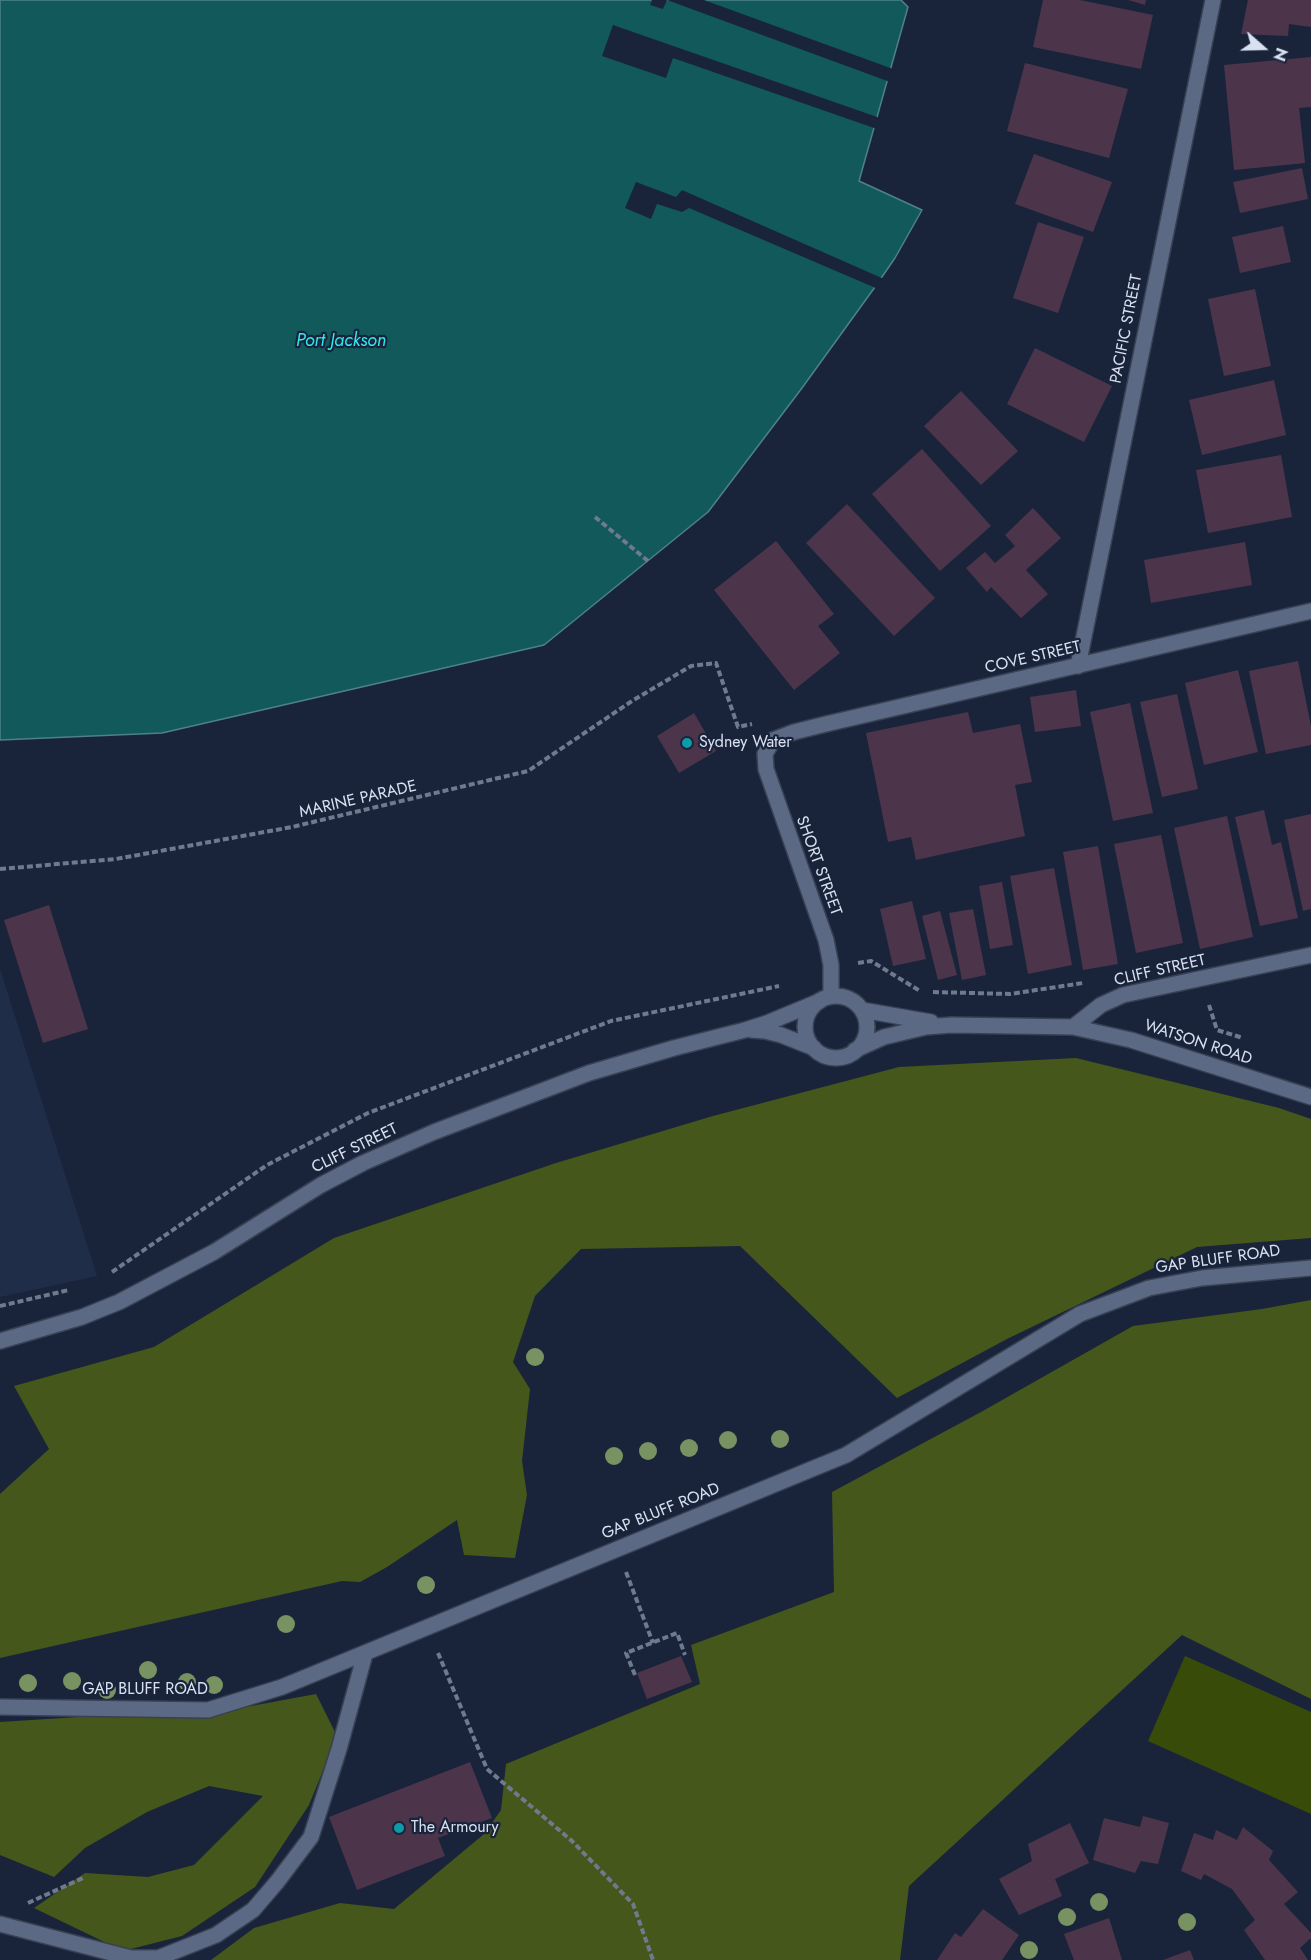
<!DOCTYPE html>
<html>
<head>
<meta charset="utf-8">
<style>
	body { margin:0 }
	#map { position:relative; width:1311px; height:1960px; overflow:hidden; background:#19243b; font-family:Jost,sans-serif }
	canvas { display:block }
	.north { position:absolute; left:1233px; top:18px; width:60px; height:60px; -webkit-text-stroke:4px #19243b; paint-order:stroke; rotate:110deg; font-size:16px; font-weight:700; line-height:24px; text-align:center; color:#d9e1f1 }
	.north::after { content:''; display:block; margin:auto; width:21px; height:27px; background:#d9e1f1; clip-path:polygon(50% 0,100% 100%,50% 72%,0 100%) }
</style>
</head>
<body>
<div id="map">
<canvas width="1311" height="1960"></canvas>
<div class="north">N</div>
</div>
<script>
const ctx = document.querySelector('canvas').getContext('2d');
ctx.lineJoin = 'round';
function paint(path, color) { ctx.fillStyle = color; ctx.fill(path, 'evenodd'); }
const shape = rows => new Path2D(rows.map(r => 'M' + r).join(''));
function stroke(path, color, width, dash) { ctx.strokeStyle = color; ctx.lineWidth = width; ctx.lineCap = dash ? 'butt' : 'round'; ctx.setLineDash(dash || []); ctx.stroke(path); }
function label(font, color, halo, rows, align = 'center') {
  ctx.font = font + ' Jost,sans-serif'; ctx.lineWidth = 4.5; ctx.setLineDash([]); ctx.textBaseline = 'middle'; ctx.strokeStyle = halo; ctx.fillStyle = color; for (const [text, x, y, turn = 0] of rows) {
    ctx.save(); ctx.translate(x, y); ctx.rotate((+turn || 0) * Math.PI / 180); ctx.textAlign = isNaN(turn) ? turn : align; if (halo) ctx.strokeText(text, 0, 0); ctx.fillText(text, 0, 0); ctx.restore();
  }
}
paint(shape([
	[0,969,97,1276,0,1297]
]), '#202d49');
paint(shape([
	[1185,1656,1311,1712,1311,1814,1148,1741]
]), '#394b08');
paint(shape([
	[1076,1058,1279,1108,1311,1119,1311,1238,1197,1247,1007,1339,897,1398,740,1246,581,1249,535,1296,513,1362,530,1389,522,1461,527,1495,515,1558,464,1555,457,1520,387,1567,360,1582,342,1581,0,1658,0,1494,49,1449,14,1386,154,1347,334,1238,556,1163,713,1116,899,1067],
	[1311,1300,1311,1699,1182,1635,909,1886,900,1960,211,1960,254,1928,340,1903,394,1909,484,1834,501,1810,506,1764,700,1684,691,1645,834,1592,832,1492,981,1412,1133,1326,1262,1309],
	[316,1694,337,1736,309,1805,255,1887,182,1936,123,1951,34,1908,85,1873,148,1877,194,1865,263,1796,209,1786,147,1812,85,1848,54,1877,0,1855,0,1722,251,1706]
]), '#45571a');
const water = shape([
	[0,0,901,0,908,7,859,181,922,210,895,258,875,287,802,388,708,512,544,645,162,733,0,740,0,0]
]);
paint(water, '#12595b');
stroke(water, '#4e8288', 1.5);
paint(shape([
	[652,0,704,0,893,69,890,82,667,0,663,9,650,5],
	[613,25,880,118,877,129,673,58,666,78,602,56],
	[636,182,676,197,682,190,884,279,878,289,689,208,682,212,657,204,651,219,625,208]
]), '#19243b');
paint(shape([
	[1043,0,1080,0,1153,15,1141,69,1033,47],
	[1128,0,1146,0,1145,5],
	[1248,0,1311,0,1311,27,1289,24,1288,36,1241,34],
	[1311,57,1311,107,1299,108,1305,163,1234,170,1224,65],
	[1025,63,1128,89,1109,158,1007,131],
	[1034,154,1112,182,1093,232,1015,204],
	[1302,168,1308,199,1240,213,1233,182],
	[1038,222,1084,237,1058,313,1013,298],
	[1283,226,1291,262,1240,273,1232,237],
	[1255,289,1271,366,1224,376,1208,299],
	[1035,348,1112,386,1084,442,1007,404],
	[1274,380,1286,435,1202,455,1189,400],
	[961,391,1018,451,981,485,924,426],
	[922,449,991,526,940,571,872,494],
	[1281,455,1292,517,1208,533,1196,470],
	[847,504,935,598,894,636,806,543],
	[1033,508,1061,538,1026,570,1048,594,1021,618,991,587,987,592,966,568,985,552,995,563,1015,546,1005,535],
	[776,541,834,614,818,626,840,653,794,690,714,590],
	[1245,542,1252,585,1151,603,1144,560],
	[1298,661,1311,726,1311,745,1266,754,1249,671],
	[1238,670,1258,752,1204,765,1185,683],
	[1076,690,1081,726,1035,732,1030,697],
	[1177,694,1198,789,1162,797,1140,702],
	[1130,703,1153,813,1113,821,1090,712],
	[968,712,973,733,1020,724,1032,782,1015,785,1025,836,916,860,911,837,888,842,866,733],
	[694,713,716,751,679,773,657,736],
	[1264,810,1272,845,1281,842,1298,918,1260,926,1235,817],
	[1311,814,1311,909,1303,911,1284,820],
	[1227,816,1253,937,1200,949,1174,828],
	[1161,835,1183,943,1136,953,1114,844],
	[1098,846,1118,964,1083,970,1063,852],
	[1054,868,1072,965,1028,974,1010,876],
	[1002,882,1013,945,990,949,979,886],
	[912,901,926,959,893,966,880,909],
	[49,905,88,1029,43,1043,4,920],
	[973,909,986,975,962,980,949,913],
	[940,911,957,975,938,980,922,916],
	[681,1656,692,1682,647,1699,637,1673],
	[470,1762,492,1818,438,1838,445,1856,357,1890,329,1817],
	[1143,1816,1169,1823,1158,1864,1141,1861,1135,1873,1093,1860,1104,1818,1140,1827],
	[1070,1823,1089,1863,1055,1879,1062,1896,1019,1915,999,1879,1032,1861,1028,1844],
	[1243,1827,1273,1851,1269,1860,1298,1892,1284,1904,1311,1933,1311,1938,1300,1948,1308,1960,1265,1960,1244,1930,1255,1920,1232,1889,1204,1874,1201,1880,1181,1871,1194,1833,1213,1840,1216,1830,1237,1840],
	[983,1909,1019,1935,1002,1960,937,1960,955,1933,961,1937],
	[1109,1918,1122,1960,1074,1960,1064,1934],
	[1190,1950,1194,1960,1163,1960]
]), '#4c354a');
const minor = shape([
	[1078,666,1213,0],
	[831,996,831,965,826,940,766,769,765,754,773,740,794,732,826,724,1311,611],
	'805 1027a31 31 0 1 1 62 0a31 31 0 1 1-62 0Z',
	[862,1010,931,1022],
	[1073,1027,1101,1005,1123,995,1311,955],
	[751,1030,765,1031,781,1035,814,1048],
	[855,1050,884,1037,926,1027,951,1025,1073,1027,1131,1040,1311,1097],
	[0,1341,82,1317,119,1302,214,1252,321,1185,363,1163,434,1132,589,1073,674,1048,745,1030,767,1023,820,1001],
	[0,1707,208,1710,282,1687,846,1455,1080,1314,1149,1288,1202,1278,1311,1268],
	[0,1924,131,1958,158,1958,216,1935,253,1910,277,1882,311,1837,339,1749,365,1654]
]);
stroke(minor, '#384053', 18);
stroke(shape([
	[595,517,648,561],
	[0,869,116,859,292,827,528,771,632,701,691,666,716,663,738,727,752,724],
	[858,963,871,961,920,991],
	[933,992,1010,994,1083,983],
	[1209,1005,1217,1030,1243,1038],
	[112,1272,267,1165,368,1113,611,1021,779,986],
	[0,1306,69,1290],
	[626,1572,653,1643],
	[438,1653,487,1769,572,1841,633,1904,653,1960],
	[635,1675,626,1653,677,1633,685,1655],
	[28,1903,83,1878]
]), '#707a8e', 4, [6, 3]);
stroke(minor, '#5c6984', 15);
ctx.fillStyle = '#799262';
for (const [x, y] of [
	[535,1357],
	[780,1439],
	[728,1440],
	[689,1448],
	[648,1451],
	[614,1456],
	[426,1585],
	[286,1624],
	[148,1670],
	[72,1681],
	[187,1682],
	[28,1683],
	[214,1685],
	[107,1690],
	[1099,1902],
	[1067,1917],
	[1187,1922],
	[1029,1950]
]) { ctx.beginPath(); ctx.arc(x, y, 9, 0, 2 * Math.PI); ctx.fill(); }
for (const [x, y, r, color] of [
	[687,743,6,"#0f9aa8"],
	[399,1828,6,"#0f9aa8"]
]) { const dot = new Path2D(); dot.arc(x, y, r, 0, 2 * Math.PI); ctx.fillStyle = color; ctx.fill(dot); stroke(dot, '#19243b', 2); }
label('16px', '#d9e1f1', '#19243b', [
	["PACIFIC STREET",1127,329,-79],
	["COVE STREET",1033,658,-13],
	["MARINE PARADE",358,800,-13],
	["SHORT STREET",818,866,70],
	["CLIFF STREET",1160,971,-13],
	["WATSON ROAD",1198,1043,18],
	["CLIFF STREET",355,1149,-26],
	["GAP BLUFF ROAD",1218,1260,-8],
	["GAP BLUFF ROAD",661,1512,-22],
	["GAP BLUFF ROAD",145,1690]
]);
label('16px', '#d9e1f1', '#19243b', [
	["Sydney Water",699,743],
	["The Armoury",411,1828]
], 'left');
label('italic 18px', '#2cebf1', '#19243b', [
	["Port Jackson",341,342]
]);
</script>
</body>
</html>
